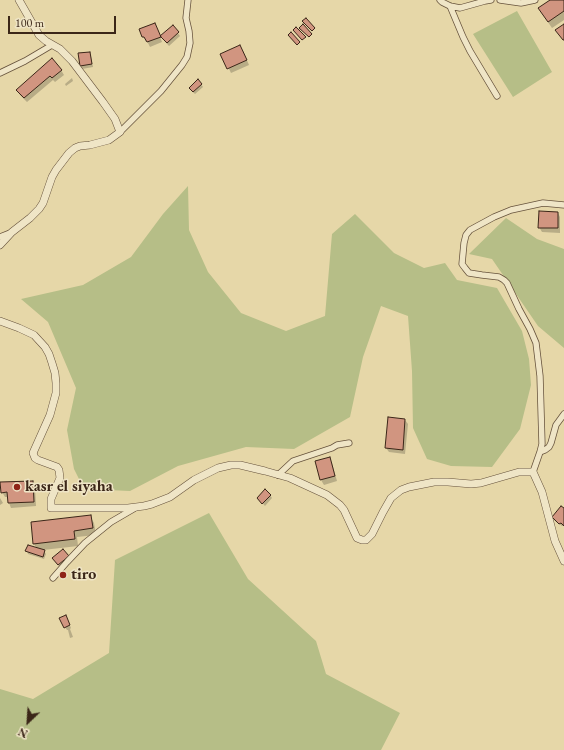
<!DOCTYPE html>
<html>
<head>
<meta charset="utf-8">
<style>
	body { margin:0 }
	#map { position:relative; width:564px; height:750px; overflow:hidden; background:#e6d7a8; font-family:"EB Garamond",serif }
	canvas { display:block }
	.north { position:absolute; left:8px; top:702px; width:40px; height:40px; -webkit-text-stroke:3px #efe5c6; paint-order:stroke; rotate:205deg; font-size:11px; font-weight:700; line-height:16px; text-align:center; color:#3b2618 }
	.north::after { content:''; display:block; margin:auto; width:14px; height:18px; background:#3b2618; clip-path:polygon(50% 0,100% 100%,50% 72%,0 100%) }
	.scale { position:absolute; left:8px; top:16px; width:108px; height:18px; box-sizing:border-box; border:2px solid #3b2618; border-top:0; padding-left:5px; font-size:12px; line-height:14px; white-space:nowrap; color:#3b2618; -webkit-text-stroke:3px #efe5c6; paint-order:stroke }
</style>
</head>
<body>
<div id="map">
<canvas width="564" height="750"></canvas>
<div class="north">N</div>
<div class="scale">100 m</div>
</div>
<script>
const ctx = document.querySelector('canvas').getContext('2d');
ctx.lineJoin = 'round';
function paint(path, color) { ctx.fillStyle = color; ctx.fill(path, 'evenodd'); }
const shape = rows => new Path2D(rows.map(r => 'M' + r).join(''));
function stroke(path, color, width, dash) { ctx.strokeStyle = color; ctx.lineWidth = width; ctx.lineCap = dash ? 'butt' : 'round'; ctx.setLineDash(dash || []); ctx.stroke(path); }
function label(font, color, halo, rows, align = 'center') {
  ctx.font = font + ' "EB Garamond",serif'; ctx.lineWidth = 3; ctx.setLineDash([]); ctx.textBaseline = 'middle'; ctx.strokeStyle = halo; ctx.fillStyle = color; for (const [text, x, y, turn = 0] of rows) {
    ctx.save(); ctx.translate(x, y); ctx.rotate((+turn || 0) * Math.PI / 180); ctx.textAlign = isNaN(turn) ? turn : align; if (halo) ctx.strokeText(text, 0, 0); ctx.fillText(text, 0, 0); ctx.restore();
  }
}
paint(shape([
	[517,11,552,72,513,97,473,34],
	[188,186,189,230,208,272,241,313,286,331,325,316,332,234,355,214,394,253,424,268,445,263,457,280,497,288,522,331,529,359,531,385,520,429,492,467,451,466,427,459,413,428,412,371,408,316,381,306,363,357,350,417,294,449,246,447,178,466,130,491,84,489,74,469,67,430,76,388,48,322,21,299,83,285,131,257,163,214],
	[506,218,537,239,564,249,564,348,538,326,492,259,469,254],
	[209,513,248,579,316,641,326,674,400,713,381,750,0,750,0,689,33,699,109,653,115,560]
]), '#b6be87');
paint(shape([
	[552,0,564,0,564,20,552,28,539,9],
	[173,26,180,36,169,46,161,37],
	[157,29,162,42,150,47,147,41,146,42,140,30],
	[243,51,249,65,231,73,222,54],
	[89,53,91,56,93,67,82,69,81,66],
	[61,70,64,75,55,82,53,80,27,102,20,95,17,90],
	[72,78,73,81,66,86,65,84],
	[201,84,203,87,195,94,192,91],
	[558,213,560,217,560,233,542,232,539,227],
	[405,420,408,424,405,454,389,452,386,448],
	[329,458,332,463,337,481,324,485,321,480,316,462],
	[32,482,35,487,36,506,11,508,9,503,8,497,5,497,2,492],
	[270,495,272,498,265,506,258,498],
	[0,498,3,503,0,505],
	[564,509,564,526,562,526,555,521,553,518],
	[90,516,94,523,96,535,77,537,78,546,43,550,46,554,44,559,28,554,27,551,37,549,34,544,32,523],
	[68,556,70,559,60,567,55,561],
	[67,619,71,628,70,629,73,637,70,638,68,630,67,630,65,627]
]), '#0003');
const building = shape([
	[550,0,564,0,564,11,548,22,538,8,550,0],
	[306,18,315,28,312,31,302,21,306,18],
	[155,23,161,37,147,42,144,37,142,37,139,29,155,23],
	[303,24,312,34,309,37,299,28,303,24],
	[564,24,564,40,563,40,555,30,564,24],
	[173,25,179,32,167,43,160,36,173,25],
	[296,27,306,37,302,40,293,30,296,27],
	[291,32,300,42,297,45,288,35,291,32],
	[240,45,247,60,227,69,220,54,240,45],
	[90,52,92,64,80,66,78,53,90,52],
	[52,58,62,70,52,78,50,76,24,98,16,90,52,58],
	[198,79,202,84,193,92,189,88,198,79],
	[539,211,558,212,558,228,538,228,539,211],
	[388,417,405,419,403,450,385,448,388,417],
	[330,457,335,476,320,480,315,461,330,457],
	[33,481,34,502,8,503,7,492,1,493,0,482,33,481],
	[265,489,271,495,262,504,257,498,265,489],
	[561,506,564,508,564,526,561,523,559,524,552,517,561,506],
	[91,515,93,528,74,531,75,539,33,544,31,522,91,515],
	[28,545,45,550,43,557,25,551,28,545],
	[63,549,69,556,58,565,52,558,63,549],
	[66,615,70,625,64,628,59,618,66,615]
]);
paint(building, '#d19580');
stroke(building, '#3b2618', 1);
const minor = shape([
	[440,0,442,2,450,6,460,8,485,1,491,0],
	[500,0,521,3,535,0],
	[450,6,463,37,470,51,497,96],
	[0,73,25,61,52,45],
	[120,132,161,91,182,65,187,57,190,43,189,31,186,18,188,0],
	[0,237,10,233],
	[540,452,545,450,549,447,551,443,556,425,564,414],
	[533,472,540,452,542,444,540,376,536,343,530,329,519,309,507,283,504,280,499,277,482,275,469,273,465,268,462,264,464,243,466,235,470,230,494,217,511,210,543,203,564,205],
	[278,475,293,461,332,448,337,445,349,443],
	[53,578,67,562,85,543,111,522,135,508]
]);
const tertiary = shape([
	[0,245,12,232,30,218,39,209,43,203,52,177,56,170,69,153,75,148,80,146,90,145,109,140,120,132,115,119,103,102,72,61,60,49,46,41,39,35,19,0],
	[0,321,19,328,34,335,45,347,49,354,52,363,55,373,56,383,56,393,50,415,33,453,35,458,38,460,57,467,59,470,60,478,51,499,51,508,128,508,144,506,152,504,170,497,194,480,218,468,231,465,240,465,265,471,290,478,327,495,340,505,344,510,357,538,362,540,366,540,372,534,383,512,391,498,401,490,409,487,434,482,448,482,471,484,481,483,519,472,533,472,542,492,555,541,564,561]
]);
stroke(minor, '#66523c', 7);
stroke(tertiary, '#66523c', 8);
stroke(minor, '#efe5c6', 5.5);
stroke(tertiary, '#efe5c6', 7);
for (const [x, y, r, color] of [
	[17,487,4,"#8f2418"],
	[63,575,4,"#8f2418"]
]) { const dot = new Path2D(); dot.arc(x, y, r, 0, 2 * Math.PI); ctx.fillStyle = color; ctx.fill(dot); stroke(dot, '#efe5c6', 1.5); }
label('bold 16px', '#3b2618', '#efe5c6', [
	["kasr el siyaha",25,487],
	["tiro",71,575]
], 'left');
</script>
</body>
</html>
